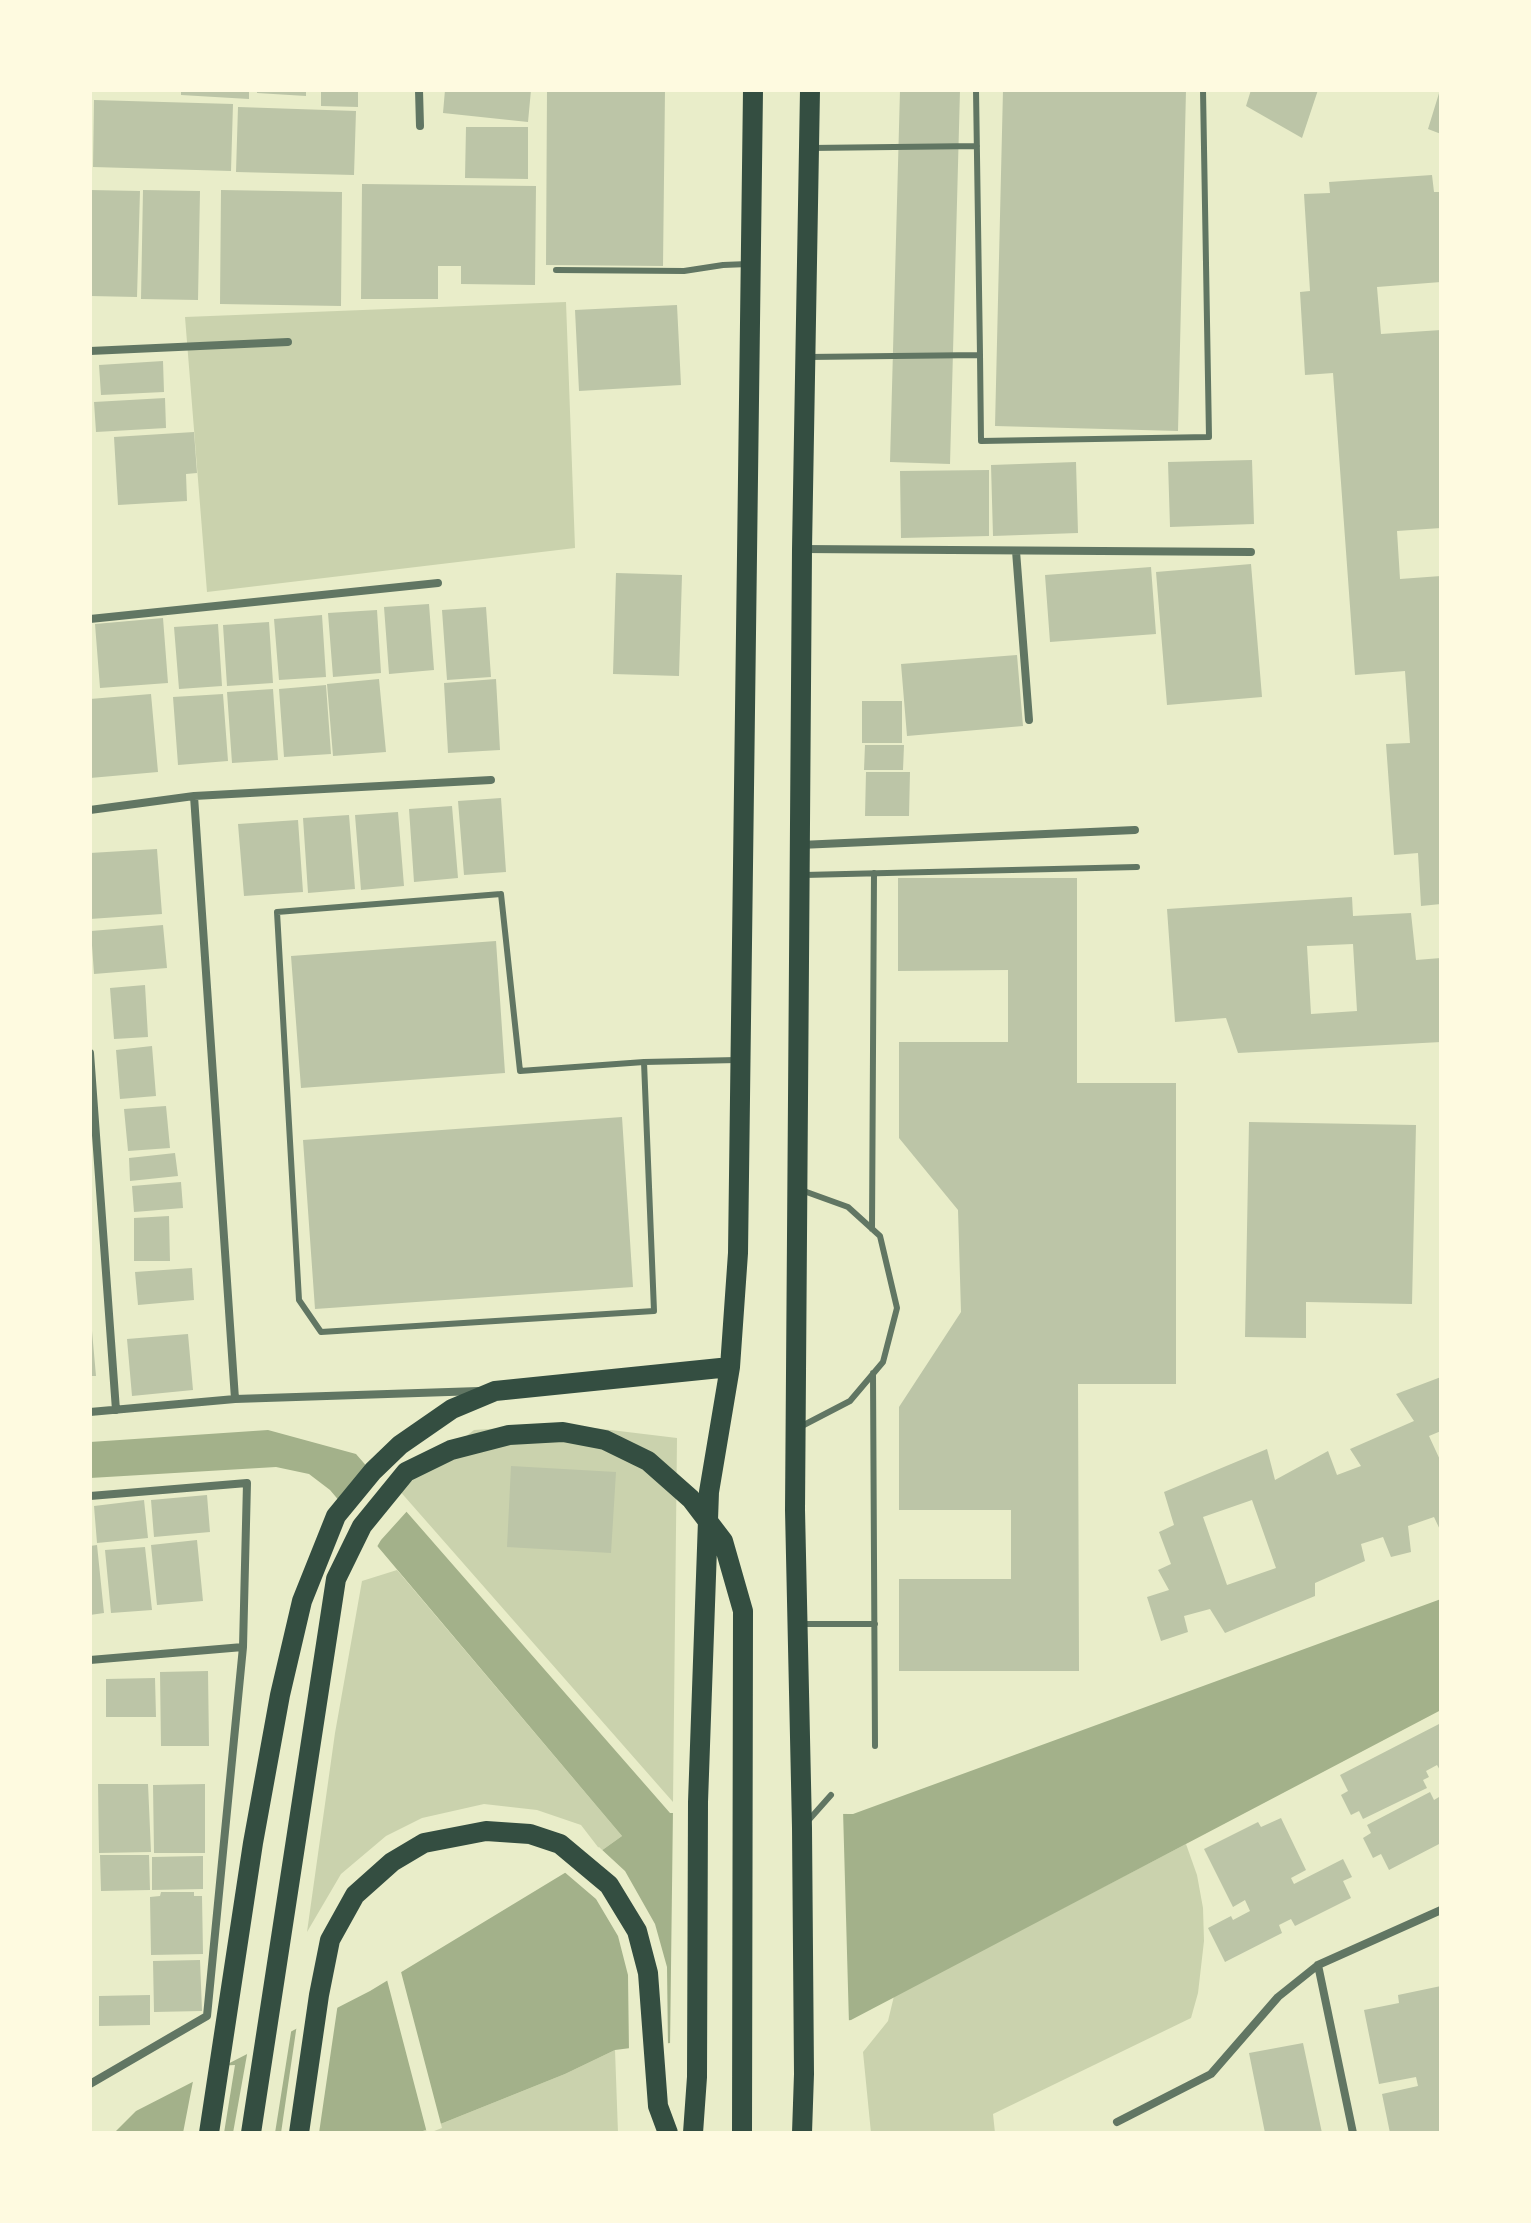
<!DOCTYPE html>
<html>
<head>
<meta charset="utf-8">
<style>
	body { margin:0 }
	#map { position:relative; width:1531px; height:2223px; overflow:hidden; background:#e9edc9; font-family:"Exo 2",sans-serif }
	canvas { display:block }
	.frame { position:absolute; inset:0; border:92px solid #fefae0; pointer-events:none }
</style>
</head>
<body>
<div id="map">
<canvas width="1531" height="2223"></canvas>
<div class="frame"></div>
</div>
<script>
const ctx = document.querySelector('canvas').getContext('2d');
ctx.lineJoin = 'round';
function paint(path, color) { ctx.fillStyle = color; ctx.fill(path, 'evenodd'); }
const shape = rows => new Path2D(rows.map(r => 'M' + r).join(''));
function stroke(path, color, width, dash) { ctx.strokeStyle = color; ctx.lineWidth = width; ctx.lineCap = dash ? 'butt' : 'round'; ctx.setLineDash(dash || []); ctx.stroke(path); }
paint(shape([
	[566,302,575,548,207,592,185,317],
	[561,1424,677,1438,673,1802,398,1489,474,1430],
	[397,1570,622,1836,601,1851,581,1825,537,1810,484,1804,422,1818,386,1836,341,1874,307,1932,335,1733,362,1581],
	[1186,1844,1197,1875,1203,1908,1204,1941,1198,1993,1191,2018,993,2114,995,2133,871,2133,863,2052,888,2021,894,1996],
	[615,2050,618,2133,418,2133,565,2074]
]), '#cad2ad');
paint(shape([
	[268,1430,356,1454,670,1813,853,1814,1441,1599,1441,1710,851,2020,615,2050,565,2074,418,2133,114,2133,136,2111,370,1991,601,1851,622,1836,330,1490,309,1474,276,1467,90,1478,90,1442]
]), '#a3b18a');
paint(shape([
	[377,1473,409,1509,381,1540,375,1550,346,1514],
	[673,1809,843,1810,849,2024,670,2047],
	[599,1847,625,1871,655,1924,667,1967,668,2047,629,2052,628,1975,618,1936,596,1899,562,1870],
	[400,1968,442,2128,429,2133,427,2133,386,1976],
	[338,2003,319,2133,281,2133,297,2024],
	[292,2026,275,2133,233,2133,248,2049],
	[235,2065,224,2133,183,2133,194,2076,215,2066]
]), '#e9edc9');
paint(shape([
	[181,90,249,90,249,99,181,95],
	[257,90,306,90,306,96,257,93],
	[321,90,358,90,358,107,321,106],
	[445,90,531,90,528,122,443,113],
	[547,90,665,90,663,266,546,265],
	[900,90,960,90,950,464,890,462],
	[1003,90,1186,90,1178,431,995,426],
	[1251,90,1318,90,1302,138,1246,106],
	[1440,90,1441,90,1441,134,1428,129],
	[94,100,233,104,231,171,93,167],
	[238,107,356,111,354,175,236,172],
	[466,127,528,127,528,179,465,178],
	[1432,175,1434,192,1441,192,1441,282,1377,287,1381,334,1441,330,1441,528,1397,531,1400,579,1441,576,1441,904,1421,906,1418,853,1394,855,1386,744,1410,743,1405,671,1355,675,1333,373,1305,375,1300,292,1310,291,1304,194,1330,193,1329,182],
	[362,184,536,186,535,285,461,284,461,266,438,266,438,299,361,299],
	[90,190,140,191,137,297,90,296],
	[143,190,200,191,198,300,141,299],
	[221,190,342,192,341,306,220,304],
	[677,305,681,385,579,391,575,310],
	[163,361,164,392,101,395,99,365],
	[165,398,166,428,96,432,94,402],
	[194,432,197,473,186,474,187,501,118,505,114,437],
	[1252,460,1254,524,1170,527,1168,462],
	[1076,462,1078,533,993,536,991,465],
	[989,470,989,536,901,538,900,471],
	[1251,564,1262,697,1167,705,1156,572],
	[1151,567,1156,634,1050,642,1045,575],
	[616,573,682,575,679,676,613,674],
	[429,604,434,670,389,674,384,607],
	[486,607,491,677,447,680,442,610],
	[377,610,381,673,333,677,328,613],
	[322,615,326,677,279,680,274,619],
	[163,618,168,683,100,688,95,624],
	[269,622,273,683,227,686,223,625],
	[218,624,222,686,179,689,174,627],
	[1017,655,1023,726,907,736,901,664],
	[379,679,386,752,333,756,327,684],
	[496,679,500,750,448,753,444,683],
	[326,685,331,754,284,757,279,689],
	[273,689,278,760,232,763,227,692],
	[151,694,158,772,90,778,90,699],
	[223,694,228,761,178,765,173,697],
	[862,701,902,701,902,743,862,743],
	[865,745,904,745,903,770,864,770],
	[866,772,910,772,909,816,865,816],
	[501,798,506,872,464,875,458,801],
	[452,806,458,878,414,882,409,809],
	[398,812,404,886,361,890,355,815],
	[349,815,355,889,308,893,303,818],
	[298,820,303,892,244,896,238,824],
	[157,849,162,914,90,919,90,853],
	[898,878,1077,878,1077,1083,1176,1083,1176,1384,1078,1384,1079,1671,899,1671,899,1579,1011,1579,1011,1510,899,1510,899,1407,961,1312,958,1210,899,1138,899,1042,1008,1042,1008,970,898,971],
	[1352,897,1353,916,1411,913,1416,960,1441,958,1441,1042,1238,1053,1226,1018,1175,1022,1167,909],
	[1353,944,1357,1011,1311,1014,1307,946],
	[163,925,167,968,94,974,91,931],
	[496,941,505,1073,301,1088,291,956],
	[145,985,148,1037,114,1039,110,988],
	[152,1046,156,1096,120,1099,116,1050],
	[166,1106,170,1148,128,1151,124,1109],
	[622,1117,633,1287,315,1309,303,1140],
	[1249,1122,1416,1125,1412,1304,1306,1302,1306,1338,1245,1337],
	[175,1153,178,1176,130,1181,129,1158],
	[181,1182,183,1208,134,1212,132,1186],
	[169,1216,170,1261,134,1261,134,1218],
	[192,1268,194,1300,138,1305,135,1272],
	[90,1331,92,1331,96,1376,90,1376],
	[188,1334,193,1390,132,1396,127,1339],
	[1441,1377,1441,1431,1429,1436,1441,1462,1441,1532,1434,1517,1408,1526,1411,1552,1391,1557,1383,1537,1361,1544,1365,1561,1315,1583,1315,1596,1225,1633,1210,1609,1184,1616,1188,1632,1161,1641,1147,1597,1169,1590,1158,1570,1171,1564,1159,1532,1174,1525,1164,1492,1267,1449,1275,1480,1328,1451,1337,1475,1361,1466,1350,1449,1414,1421,1396,1394],
	[1252,1500,1276,1568,1227,1585,1203,1517],
	[511,1466,616,1472,611,1553,507,1547],
	[207,1495,210,1532,154,1537,151,1500],
	[144,1500,148,1538,97,1543,94,1506],
	[197,1540,203,1601,157,1605,151,1545],
	[97,1545,104,1613,90,1615,90,1546],
	[145,1547,152,1610,111,1613,105,1550],
	[208,1671,209,1746,161,1746,160,1672],
	[155,1678,156,1717,106,1717,106,1679],
	[1441,1723,1441,1772,1437,1765,1426,1771,1429,1777,1423,1780,1427,1788,1363,1819,1359,1811,1351,1815,1341,1795,1348,1791,1340,1775],
	[98,1784,148,1784,151,1852,99,1853],
	[205,1784,205,1853,154,1853,153,1785],
	[1430,1792,1434,1800,1439,1797,1441,1800,1441,1843,1389,1870,1381,1854,1373,1858,1363,1838,1371,1833,1367,1825],
	[1281,1818,1306,1870,1291,1878,1294,1884,1343,1859,1352,1877,1343,1881,1351,1898,1295,1926,1291,1919,1279,1925,1282,1933,1225,1962,1208,1928,1231,1916,1233,1920,1250,1911,1245,1900,1233,1907,1204,1849,1258,1822,1261,1827],
	[100,1855,149,1855,150,1890,101,1891],
	[203,1856,203,1889,152,1890,152,1857],
	[161,1892,194,1892,194,1896,202,1896,203,1954,151,1955,150,1897,160,1896],
	[200,1960,202,2011,154,2012,153,1961],
	[1441,1986,1441,2133,1390,2133,1382,2094,1418,2086,1416,2077,1379,2084,1364,2010,1399,2003,1398,1995],
	[150,1995,150,2025,99,2026,99,1996],
	[1303,2043,1322,2133,1265,2133,1249,2053]
]), '#bcc5a7');
stroke(shape([
	[976,90,980,355],
	[811,148,977,146],
	[556,270,684,271,723,265,748,264],
	[808,357,980,355,981,441,1209,437,1203,90],
	[804,875,1137,867],
	[501,894,520,1071,644,1062,654,1311,321,1332,299,1300,277,912,501,894],
	[644,1062,737,1060],
	[872,1229,874,873],
	[873,1373,875,1746],
	[798,1428,850,1401,883,1362,897,1308,880,1236,848,1207,801,1190],
	[801,1624,875,1624],
	[807,1822,831,1795]
]), '#617663', 6);
stroke(shape([
	[419,90,420,126],
	[90,351,288,342],
	[802,549,1251,552],
	[1016,551,1029,720],
	[90,619,438,583],
	[194,796,235,1399],
	[90,810,194,796,491,780],
	[800,845,1135,830],
	[90,1053,116,1410],
	[90,1412,235,1399,479,1391],
	[90,1496,247,1483,243,1647,207,2016,90,2084],
	[90,1660,243,1647],
	[1318,1965,1353,2133],
	[1117,2122,1211,2074,1278,1997,1318,1965,1441,1910]
]), '#617663', 8);
stroke(shape([
	[209,2133,253,1843,280,1695,302,1601,336,1516,373,1471,400,1445,452,1409,495,1391,730,1367],
	[251,2133,336,1579,362,1526,406,1472,451,1450,509,1435,563,1432,605,1440,648,1461,691,1499,723,1541,743,1611,742,2133],
	[299,2133,319,1995,330,1940,355,1895,392,1862,424,1843,486,1831,530,1834,560,1844,609,1885,637,1931,648,1973,658,2106,668,2133],
	[693,2133,697,2077,698,1802,709,1492,730,1367,738,1253,753,90],
	[802,2133,804,2074,802,1828,795,1510,802,549,810,90]
]), '#344e41', 20);
</script>
</body>
</html>
